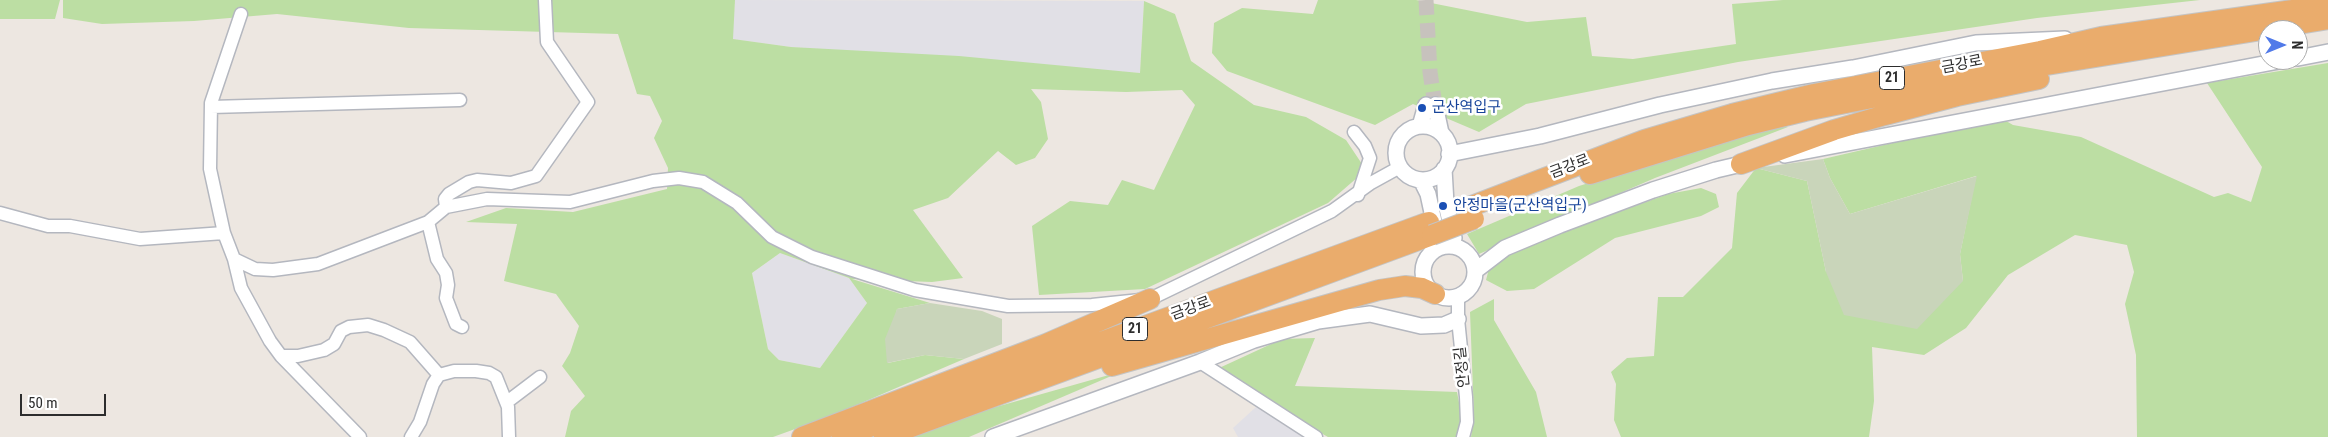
<!DOCTYPE html>
<html>
<head>
<meta charset="utf-8">
<style>
	body { margin:0 }
	#map { position:relative; width:2328px; height:437px; overflow:hidden; background:#ede7e1; font-family:"Roboto Condensed",sans-serif }
	canvas { display:block }
	.north { position:absolute; left:2258px; top:20px; width:50px; height:50px; box-sizing:border-box; background:#fff; border:1px solid #ababab; border-radius:50%; rotate:90deg; font-size:14px; font-weight:700; line-height:20px; text-align:center; color:#2d2d2d }
	.north::after { content:''; display:block; margin:auto; width:18px; height:22px; background:#517ae9; clip-path:polygon(50% 0,100% 100%,50% 72%,0 100%) }
	.scale { position:absolute; left:20px; top:394px; width:86px; height:22px; box-sizing:border-box; border:2px solid #2d2d2d; border-top:0; padding-left:6px; font-size:15px; line-height:18px; white-space:nowrap; color:#2d2d2d; -webkit-text-stroke:4px #fff; paint-order:stroke }
</style>
</head>
<body>
<div id="map">
<canvas width="2328" height="437"></canvas>
<div class="north">N</div>
<div class="scale">50 m</div>
</div>
<script>
const ctx = document.querySelector('canvas').getContext('2d');
ctx.lineJoin = 'round';
function paint(path, color) { ctx.fillStyle = color; ctx.fill(path, 'evenodd'); }
const shape = rows => new Path2D(rows.map(r => 'M' + r).join(''));
function stroke(path, color, width, dash) { ctx.strokeStyle = color; ctx.lineWidth = width; ctx.lineCap = dash ? 'butt' : 'round'; ctx.setLineDash(dash || []); ctx.stroke(path); }
function label(font, color, halo, rows, align = 'center') {
  ctx.font = font + ' "Roboto Condensed","Noto Sans KR",sans-serif'; ctx.lineWidth = 5; ctx.setLineDash([]); ctx.textBaseline = 'middle'; ctx.strokeStyle = halo; ctx.fillStyle = color; for (const [text, x, y, turn = 0] of rows) {
    ctx.save(); ctx.translate(x, y); ctx.rotate((+turn || 0) * Math.PI / 180); ctx.textAlign = isNaN(turn) ? turn : align; if (halo) ctx.strokeText(text, 0, 0); ctx.fillText(text, 0, 0); ctx.restore();
  }
}
paint(shape([
	[735,0,1144,1,1140,73,791,47,732,39],
	[780,253,849,278,867,303,820,368,779,360,768,349,752,273],
	[1256,407,1306,437,1238,437,1233,428]
]), '#e1e0e6');
paint(shape([
	[0,0,60,0,55,19,0,19],
	[63,0,735,0,733,39,791,47,959,56,1140,73,1144,1,1175,14,1191,61,1254,105,1306,117,1346,140,1366,170,1328,203,1145,289,1039,295,1032,226,1070,201,1108,205,1122,180,1154,190,1195,105,1182,90,1126,92,1031,89,1041,102,1048,139,1035,158,1016,165,998,151,948,198,913,210,963,278,932,282,852,279,930,303,897,309,888,363,925,355,964,359,831,416,773,437,565,437,571,411,585,396,562,366,570,353,579,326,556,294,504,281,517,224,466,222,506,208,573,212,667,189,668,168,654,138,662,121,650,96,637,94,618,34,409,28,277,14,194,21,102,24,63,18],
	[780,253,849,278,867,303,820,368,779,360,768,349,752,273],
	[1318,0,1416,0,1527,22,1586,17,1592,56,1633,59,1736,44,1732,4,1783,0,2200,0,2037,18,1738,62,1526,104,1479,132,1413,104,1375,125,1227,71,1212,53,1214,23,1242,8,1313,14],
	[2328,63,2328,437,2137,437,2136,355,2125,304,2134,272,2127,245,2075,235,2008,275,1966,328,1924,355,1872,347,1874,401,1869,437,1621,437,1614,420,1616,384,1611,372,1627,358,1654,356,1658,297,1683,297,1732,248,1737,193,1756,168,1807,181,1826,272,1963,281,1960,254,1976,176,1850,214,1830,178,1823,159,2001,118,2013,125,2081,137,2214,197,2228,193,2251,202,2262,167,2207,83],
	[1788,127,1655,178,1479,254,1467,234,1579,186,1762,128],
	[1701,188,1716,194,1719,207,1701,216,1615,238,1534,289,1507,291,1486,280,1490,265,1532,243,1668,194],
	[1494,299,1494,320,1536,392,1547,437,1471,437,1474,416,1470,312],
	[1315,338,1295,386,1457,392,1462,418,1457,437,1328,437,1287,414,1217,369,1282,339],
	[1123,371,969,437,906,437,950,420]
]), '#bcdea3');
paint(shape([
	[1823,159,1830,178,1850,214,1977,176,1960,254,1963,281,1917,329,1844,315,1826,272,1807,181,1756,168],
	[930,303,982,311,1002,319,1002,344,964,359,925,355,887,363,885,339,897,309]
]), '#c9d5ba');
stroke(shape([
	[1426,0,1430,72,1435,105]
]), '#c7c2bd', 15, [15, 8]);
const minor = shape([
	[241,14,211,103,210,169,224,233,234,259,241,288,270,341,281,356,360,437],
	[211,107,460,100],
	[1354,132,1365,146,1370,158,1358,195],
	[446,207,445,199,449,194,469,182,477,180,511,183,536,176,588,102,547,42,545,0],
	[0,213,48,226,70,226,140,239,224,233],
	[428,222,437,259,446,273,448,285,446,298,456,324,462,327],
	[234,259,255,269,273,270,318,264,428,222,446,207,487,199,570,202,653,181,679,178,703,182,737,203,772,237,812,257,915,290,1008,306,1092,305,1150,299,1332,211,1371,183,1400,167],
	[1458,296,1458,319,1466,397,1467,422,1463,437],
	[281,356,298,356,324,350,334,344,341,331,349,327,368,325,384,330,410,342,439,375,454,371,476,371,489,373,496,377,508,407,509,437],
	[1200,362,1316,437],
	[507,402,540,377],
	[411,437,420,422,433,384,439,375]
]);
const tertiary = shape([
	[2298,58,2328,52],
	[1435,105,1441,133],
	[1420,126,1426,105],
	'1396 153a27 27 0 1 1 54 0a27 27 0 1 1-54 0Z',
	[1449,154,1540,136,1660,105,1772,81,1853,68,1976,43,2065,39],
	[1785,155,2284,60],
	[1444,169,1446,204,1454,238],
	[1421,180,1428,194,1436,231],
	'1423 272a26 26 0 1 1 52 0a26 26 0 1 1-52 0Z',
	[1475,271,1505,248,1560,225,1653,190,1716,170,1750,162],
	[993,437,1200,362,1254,340,1318,321,1370,314,1421,326,1444,325,1458,319]
]);
const trunk = shape([
	[1741,164,1834,130,1885,115,1957,96,2039,79],
	[1590,174,1748,125,1805,111,2016,70,2328,19],
	[1469,207,1644,140,1732,114,1814,94,2040,51,2101,37,2328,5],
	[1112,366,1379,290,1405,286,1422,288,1435,294],
	[802,437,1046,344,1150,299],
	[842,437,1429,222],
	[884,437,1432,235]
]);
stroke(minor, '#b4b7bf', 15);
stroke(tertiary, '#b4b7bf', 18);
stroke(trunk, '#c4c4c4', 22);
stroke(minor, '#fff', 12);
stroke(tertiary, '#fff', 15);
stroke(trunk, '#eaac6c', 20);
const trunkBridge = shape([
	[1432,235,1474,219]
]);
stroke(trunkBridge, '#c4c4c4', 22, []);
stroke(trunkBridge, '#eaac6c', 20);
for (const [x, y, r, color] of [
	[1422,108,5,"#1a4fb4"],
	[1443,206,5,"#1a4fb4"]
]) { const dot = new Path2D(); dot.arc(x, y, r, 0, 2 * Math.PI); ctx.fillStyle = color; ctx.fill(dot); stroke(dot, '#fff', 2); }
for (const [x, y, w] of [
	[1892,78,25],
	[1135,329,25]
]) { const box = new Path2D(); box.roundRect(x - w / 2, y - 11.5, w, 23, 4); ctx.fillStyle = '#fff'; ctx.fill(box); stroke(box, '#2d2d2d', 1); }
label('bold 14px', '#2d2d2d', null, [
	["21",1892,78],
	["21",1135,329]
]);
label('15px', '#2d2d2d', '#fff', [
	["금강로",1962,65,-11],
	["금강로",1570,167,-21],
	["금강로",1191,309,-20],
	["안정길",1463,367,-96]
]);
label('15px', '#164399', '#fff', [
	["군산역입구",1432,108],
	["안정마을(군산역입구)",1453,206]
], 'left');
</script>
</body>
</html>
